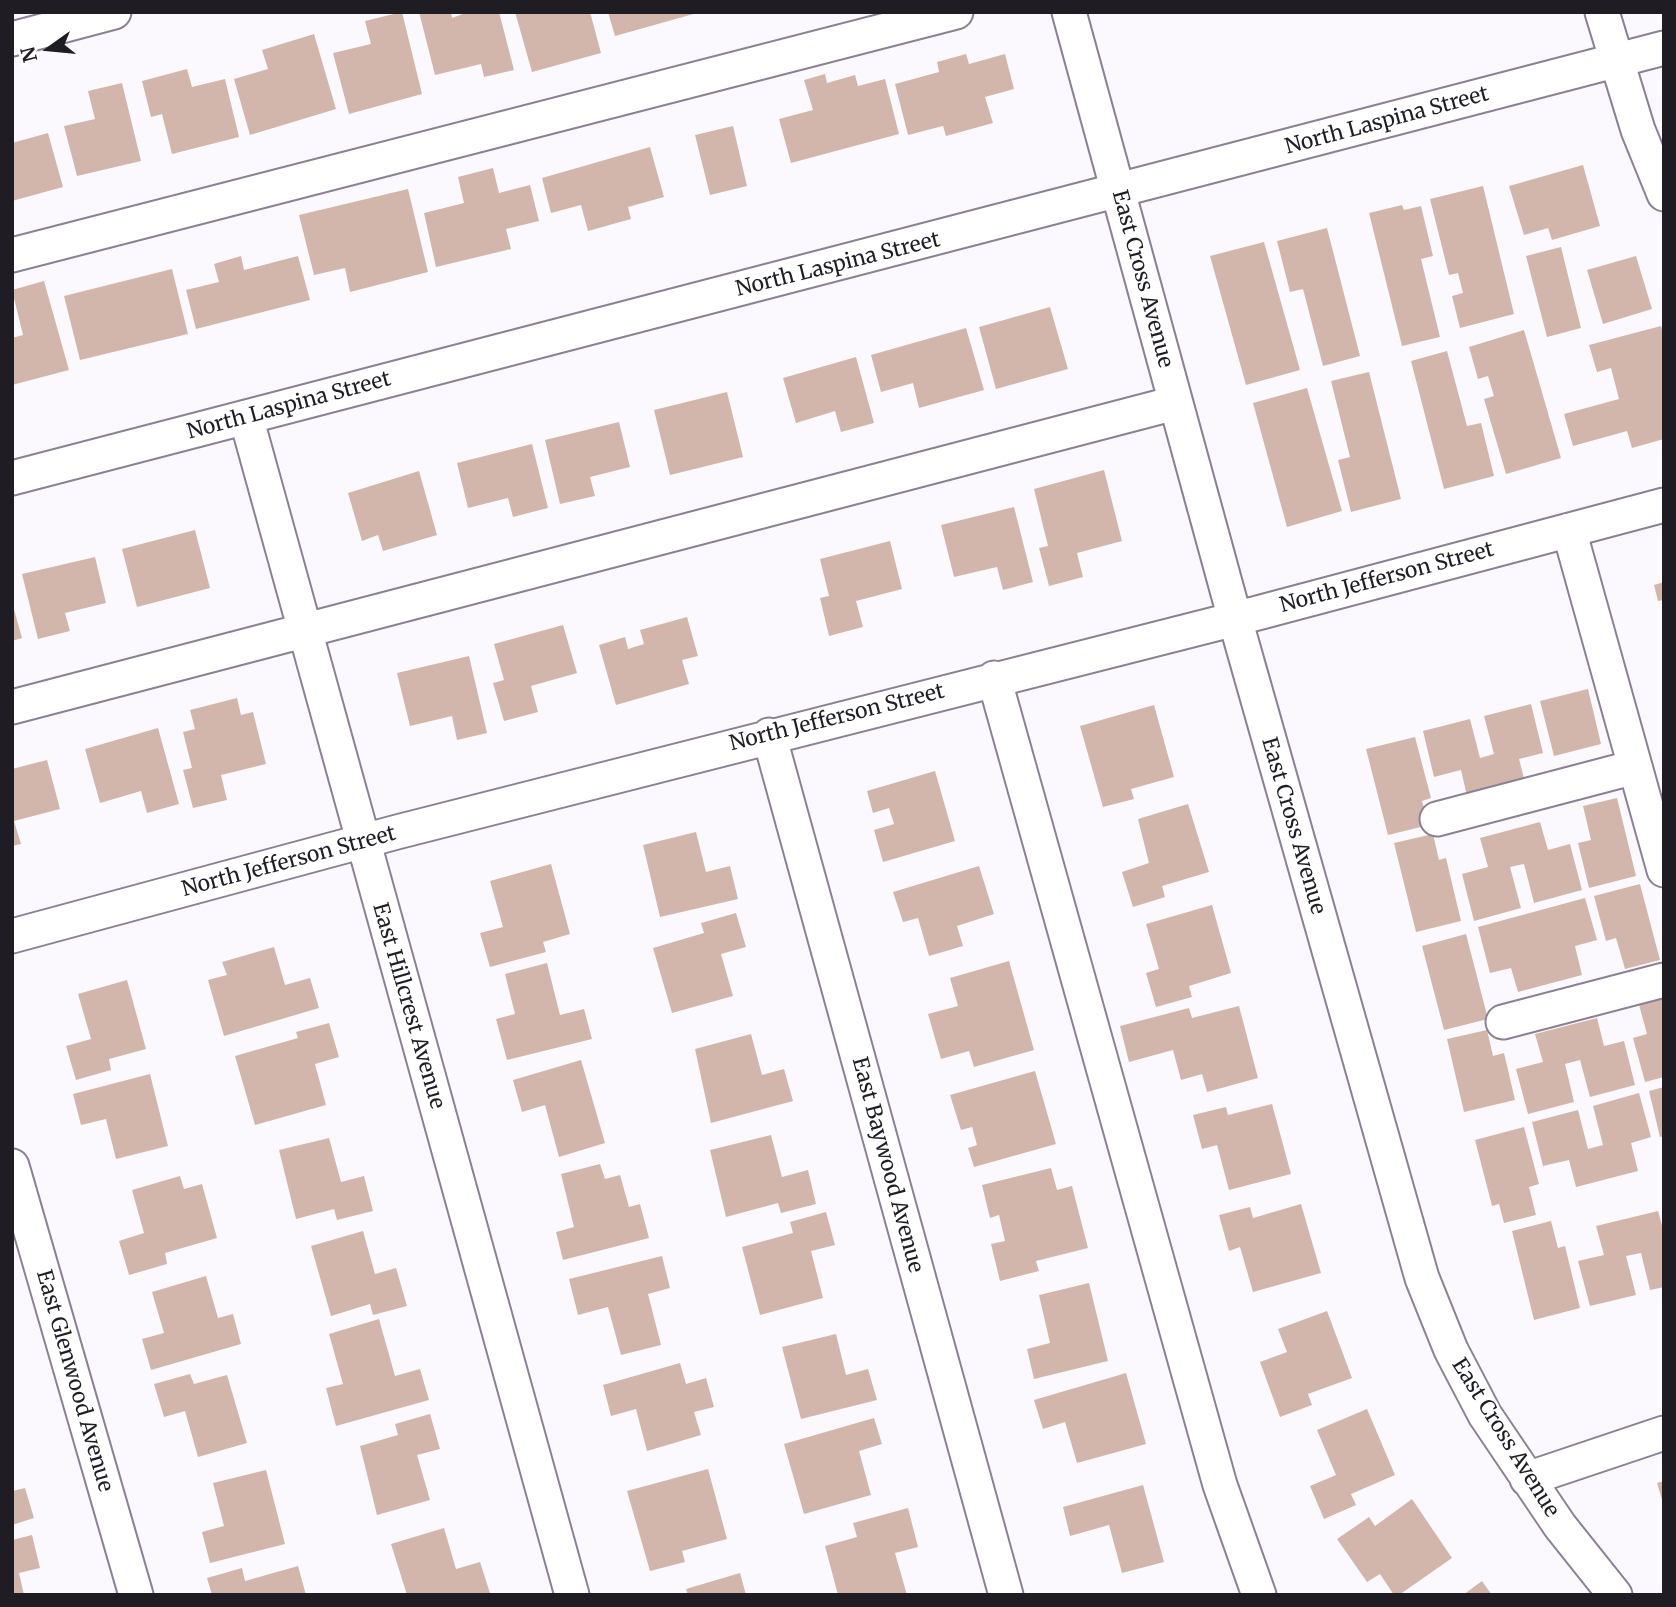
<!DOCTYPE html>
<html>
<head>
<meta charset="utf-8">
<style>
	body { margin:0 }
	#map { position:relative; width:1676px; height:1607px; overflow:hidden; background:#fcf9fe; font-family:Merriweather,serif }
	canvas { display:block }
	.frame { position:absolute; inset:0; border:14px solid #201c24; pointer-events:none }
	.north { position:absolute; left:14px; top:14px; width:70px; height:70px; -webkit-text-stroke:5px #fff; paint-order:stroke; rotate:255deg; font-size:19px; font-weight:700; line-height:28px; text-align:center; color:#201c24 }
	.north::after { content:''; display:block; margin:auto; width:24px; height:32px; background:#201c24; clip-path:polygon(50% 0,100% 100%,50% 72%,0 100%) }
</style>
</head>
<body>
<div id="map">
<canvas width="1676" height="1607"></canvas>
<div class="frame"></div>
<div class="north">N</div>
</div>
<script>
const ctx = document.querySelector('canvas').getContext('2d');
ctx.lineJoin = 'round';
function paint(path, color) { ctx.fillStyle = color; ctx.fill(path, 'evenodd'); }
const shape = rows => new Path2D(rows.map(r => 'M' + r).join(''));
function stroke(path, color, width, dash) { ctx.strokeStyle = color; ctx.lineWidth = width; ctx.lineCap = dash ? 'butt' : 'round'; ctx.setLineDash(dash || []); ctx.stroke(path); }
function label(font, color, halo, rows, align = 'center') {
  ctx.font = font + ' Merriweather,serif'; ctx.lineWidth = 5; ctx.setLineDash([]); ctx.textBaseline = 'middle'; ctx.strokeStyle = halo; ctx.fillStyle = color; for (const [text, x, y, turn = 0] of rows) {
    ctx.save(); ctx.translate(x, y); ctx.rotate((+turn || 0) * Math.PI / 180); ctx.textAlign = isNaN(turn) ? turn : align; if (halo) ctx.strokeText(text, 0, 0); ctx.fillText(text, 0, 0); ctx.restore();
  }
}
paint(shape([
	[402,12,422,94,349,114,333,53,371,44,365,21],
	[419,12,451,12,452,18,468,12,499,12,514,70,484,77,481,64,435,75],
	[515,12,590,12,601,53,532,72],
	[608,12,697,12,697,13,615,36],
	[314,34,336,109,250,135,234,79,268,69,262,50],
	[966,54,969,64,1005,54,1014,89,985,97,993,123,946,136,943,126,908,135,895,84,939,72,937,62],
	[187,69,192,87,225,79,239,137,172,154,162,114,151,117,142,81],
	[825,74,827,83,855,75,858,86,885,79,899,134,791,163,779,119,813,110,804,80],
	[122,83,141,161,77,176,64,126,95,119,88,91],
	[733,126,747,186,710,195,695,135],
	[48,133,63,187,12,201,12,143],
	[650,147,664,197,628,207,631,219,588,231,581,205,551,213,542,178],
	[1583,165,1600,226,1552,240,1548,228,1524,235,1509,186],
	[493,168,499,193,530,185,539,221,506,229,511,249,436,267,424,213,464,203,458,177],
	[1483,186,1514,314,1460,328,1452,296,1463,293,1458,273,1449,275,1430,199],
	[408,189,428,272,350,292,345,268,314,275,299,215],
	[1402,205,1404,210,1421,206,1433,256,1421,259,1440,337,1402,346,1369,213],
	[1327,228,1360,356,1323,366,1303,289,1290,292,1277,241],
	[1264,242,1300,370,1246,385,1210,256],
	[1561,247,1581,328,1547,337,1526,256],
	[241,256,244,270,298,256,310,300,196,329,186,290,219,282,214,264],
	[1636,256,1652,309,1603,324,1587,270],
	[172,269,188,334,80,360,64,296],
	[44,281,69,370,12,385,12,338,23,335,12,290],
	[1050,307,1068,369,996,389,979,327],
	[1661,326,1664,337,1664,439,1632,448,1627,431,1573,446,1564,414,1619,399,1611,368,1597,372,1589,345],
	[966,328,984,390,919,408,913,383,881,392,871,355],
	[1524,330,1561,458,1506,474,1484,399,1494,396,1488,376,1478,379,1469,347],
	[1447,351,1467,426,1481,423,1494,476,1444,489,1411,361],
	[856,357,874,423,841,432,835,411,796,423,783,378],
	[1369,372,1401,499,1351,512,1338,460,1350,457,1331,381],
	[1307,388,1342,511,1287,527,1253,403],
	[727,392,743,457,670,475,654,410],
	[619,422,630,467,590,477,595,496,560,504,545,440],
	[532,444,548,508,513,517,508,498,468,508,457,463],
	[1104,470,1122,541,1077,553,1083,577,1049,586,1039,548,1048,546,1034,489],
	[419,471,437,535,383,551,378,535,362,541,348,493],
	[1014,507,1033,582,1003,590,997,567,954,577,941,525],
	[195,530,210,588,137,607,122,549],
	[890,541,902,589,856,601,863,627,829,636,820,598,829,596,820,559],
	[95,557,106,603,65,613,70,631,38,639,22,574],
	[1664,582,1664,600,1658,601,1654,585],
	[12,602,22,638,12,641],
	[687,617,698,656,682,660,689,684,616,705,599,645,625,637,628,649,644,644,640,630],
	[563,625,577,673,531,686,538,712,504,721,493,683,504,680,494,644],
	[469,656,487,733,457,740,452,716,410,726,397,673],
	[1588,689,1601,744,1554,756,1540,701],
	[237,698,241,715,253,712,266,764,221,775,227,800,193,808,183,770,192,768,183,732,195,729,190,710],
	[1531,704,1543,753,1519,759,1525,782,1467,796,1461,770,1434,777,1423,731,1470,719,1480,758,1494,754,1484,716],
	[1154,705,1174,777,1131,789,1134,799,1103,807,1080,726],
	[158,728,179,804,147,813,141,791,100,803,85,749],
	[1415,737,1431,798,1422,801,1429,825,1388,835,1366,749],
	[47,760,60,809,14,821,21,844,12,846,12,769],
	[935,771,955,841,883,862,874,830,894,824,889,808,873,813,867,791],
	[1617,798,1636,876,1589,888,1578,843,1591,840,1583,806],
	[1188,804,1209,872,1162,886,1165,897,1133,907,1122,872,1149,863,1138,819],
	[1540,822,1548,850,1570,844,1582,890,1534,903,1524,864,1510,867,1521,908,1474,921,1462,874,1488,867,1480,838],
	[696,832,706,872,730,866,738,899,660,917,643,845],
	[1433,834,1439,860,1446,858,1461,921,1416,932,1394,843],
	[551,864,570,934,543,942,546,952,490,967,480,933,503,927,490,881],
	[979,866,994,914,957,926,963,946,929,956,918,918,903,922,893,892],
	[1640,884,1660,960,1625,969,1616,938,1606,941,1594,896],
	[1585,898,1597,940,1575,946,1582,975,1518,992,1511,968,1490,973,1478,927],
	[1212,905,1231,973,1189,986,1192,997,1156,1007,1146,973,1159,969,1146,924],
	[736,913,746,947,721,954,733,996,672,1013,653,948,704,933,701,923],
	[1466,934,1488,1019,1444,1030,1422,946],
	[274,947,285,985,310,978,319,1008,224,1036,208,980,227,975,222,962],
	[1009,961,1034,1050,974,1067,969,1051,941,1059,928,1014,958,1006,950,978],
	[547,963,560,1015,584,1009,592,1039,507,1060,496,1019,515,1014,505,974],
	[127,980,146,1049,109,1059,111,1070,76,1080,66,1046,91,1039,78,994],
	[1664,994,1664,1077,1645,1082,1633,1038,1647,1034,1638,1001],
	[1239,1006,1258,1078,1207,1092,1202,1074,1181,1080,1173,1050,1129,1062,1120,1026,1189,1008,1192,1018],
	[1597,1018,1604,1046,1624,1041,1635,1085,1590,1097,1580,1060,1565,1064,1574,1102,1528,1114,1516,1069,1543,1062,1535,1034],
	[329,1023,339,1057,315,1064,326,1105,255,1125,235,1056,298,1038,296,1032],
	[1487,1030,1493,1056,1504,1053,1515,1100,1464,1112,1447,1039],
	[751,1034,762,1075,784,1069,793,1101,711,1123,695,1049],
	[581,1060,605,1143,559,1157,545,1105,522,1112,513,1080],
	[1035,1071,1056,1144,974,1167,968,1148,977,1145,972,1127,961,1130,950,1095],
	[150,1074,168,1146,116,1159,106,1119,81,1125,73,1094],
	[1664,1087,1664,1136,1660,1137,1649,1091],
	[1639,1093,1651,1137,1631,1143,1638,1171,1576,1187,1569,1160,1543,1166,1532,1122,1578,1110,1588,1149,1603,1145,1593,1106],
	[1272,1104,1291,1174,1229,1190,1217,1145,1202,1149,1193,1115,1226,1107,1228,1115],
	[1524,1127,1539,1184,1529,1187,1536,1215,1504,1223,1499,1204,1492,1206,1475,1140],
	[771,1135,782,1177,808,1170,816,1204,781,1213,778,1203,726,1217,710,1150],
	[329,1138,341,1182,364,1176,373,1211,337,1220,334,1209,296,1219,279,1150],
	[600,1164,605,1179,620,1175,629,1207,640,1204,649,1238,563,1260,556,1232,574,1227,561,1174],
	[1051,1168,1057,1190,1072,1186,1088,1248,1036,1261,1039,1271,1000,1281,991,1244,1005,1241,999,1215,990,1218,982,1185],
	[180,1176,184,1189,202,1184,217,1238,165,1253,167,1264,129,1275,119,1241,144,1233,132,1190],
	[1301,1204,1321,1273,1253,1292,1240,1247,1229,1251,1219,1215,1250,1207,1253,1218],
	[1658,1211,1664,1233,1664,1287,1650,1290,1641,1253,1626,1256,1636,1295,1590,1306,1578,1261,1604,1255,1596,1226],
	[826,1212,835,1245,811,1251,823,1298,760,1315,742,1247,793,1233,790,1222],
	[1551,1221,1558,1248,1565,1246,1580,1308,1534,1320,1512,1231],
	[363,1231,375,1274,396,1268,407,1306,373,1315,370,1304,331,1316,311,1246],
	[662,1256,670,1288,648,1294,661,1345,621,1355,608,1307,578,1315,569,1279],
	[206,1276,218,1318,233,1314,241,1344,151,1370,142,1339,164,1333,152,1292],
	[1089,1283,1108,1361,1034,1379,1027,1349,1050,1343,1039,1295],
	[1327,1311,1352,1378,1308,1394,1312,1405,1280,1417,1260,1362,1287,1352,1278,1329],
	[379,1319,395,1376,420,1369,429,1400,336,1426,326,1388,343,1384,329,1334],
	[836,1334,846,1375,868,1369,877,1400,801,1419,782,1347],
	[680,1363,686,1384,706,1378,714,1407,694,1412,701,1435,647,1451,636,1409,611,1416,603,1385],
	[1126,1373,1146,1444,1077,1463,1065,1422,1043,1429,1034,1400],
	[190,1374,194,1384,227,1375,247,1443,198,1457,185,1411,164,1417,154,1384],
	[1367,1409,1395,1475,1351,1494,1356,1505,1324,1519,1310,1486,1336,1475,1317,1430],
	[430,1414,440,1449,417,1455,430,1500,377,1515,360,1446,398,1435,395,1424],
	[874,1418,882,1444,859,1451,871,1495,804,1514,784,1444],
	[708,1469,727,1539,682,1551,685,1562,650,1571,627,1491],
	[266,1470,285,1544,210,1563,202,1532,224,1526,213,1483],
	[1664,1481,1664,1503,1663,1503,1657,1483],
	[1143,1485,1164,1562,1122,1573,1109,1525,1070,1536,1063,1507],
	[25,1488,34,1518,12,1525,12,1491],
	[1412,1499,1452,1558,1399,1595,1394,1595,1380,1574,1367,1582,1337,1539,1369,1517,1375,1526],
	[908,1508,918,1547,895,1553,907,1595,838,1595,825,1546,857,1537,853,1523],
	[444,1528,456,1569,480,1562,490,1593,407,1595,391,1544],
	[32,1535,40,1568,19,1573,24,1595,12,1595,12,1540],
	[298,1566,306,1595,212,1595,207,1578,242,1568,245,1581],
	[740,1573,746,1595,688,1595,686,1589],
	[1482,1581,1492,1595,1463,1595]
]), '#d2b6ac');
const minor = shape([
	[1069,12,1235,619,1422,1278,1451,1350,1485,1415,1560,1526,1615,1595],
	[1602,12,1638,130,1664,194],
	[12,39,114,12],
	[12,255,956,12],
	[246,417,572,1595],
	[12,478,1664,48],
	[1569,530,1664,870],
	[994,678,1220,1485,1259,1595],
	[12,707,1175,403],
	[769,735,1006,1595],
	[1437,819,1635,767],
	[12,936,397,832,1235,619,1664,505],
	[1503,1022,1664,980],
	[12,1166,136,1595],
	[1527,1479,1664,1433]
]);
stroke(minor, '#8c8096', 37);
stroke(minor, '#fff', 33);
label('21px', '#201c24', '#fff', [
	["North Laspina Street",1387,121,-15],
	["North Laspina Street",838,265,-14],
	["East Cross Avenue",1142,279,75],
	["North Laspina Street",289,406,-15],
	["North Jefferson Street",1387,578,-15],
	["North Jefferson Street",837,718,-14],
	["East Cross Avenue",1293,826,74],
	["North Jefferson Street",289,862,-15],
	["East Hillcrest Avenue",408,1006,74],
	["East Baywood Avenue",887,1165,75],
	["East Glenwood Avenue",74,1381,74],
	["East Cross Avenue",1505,1438,58]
]);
</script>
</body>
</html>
